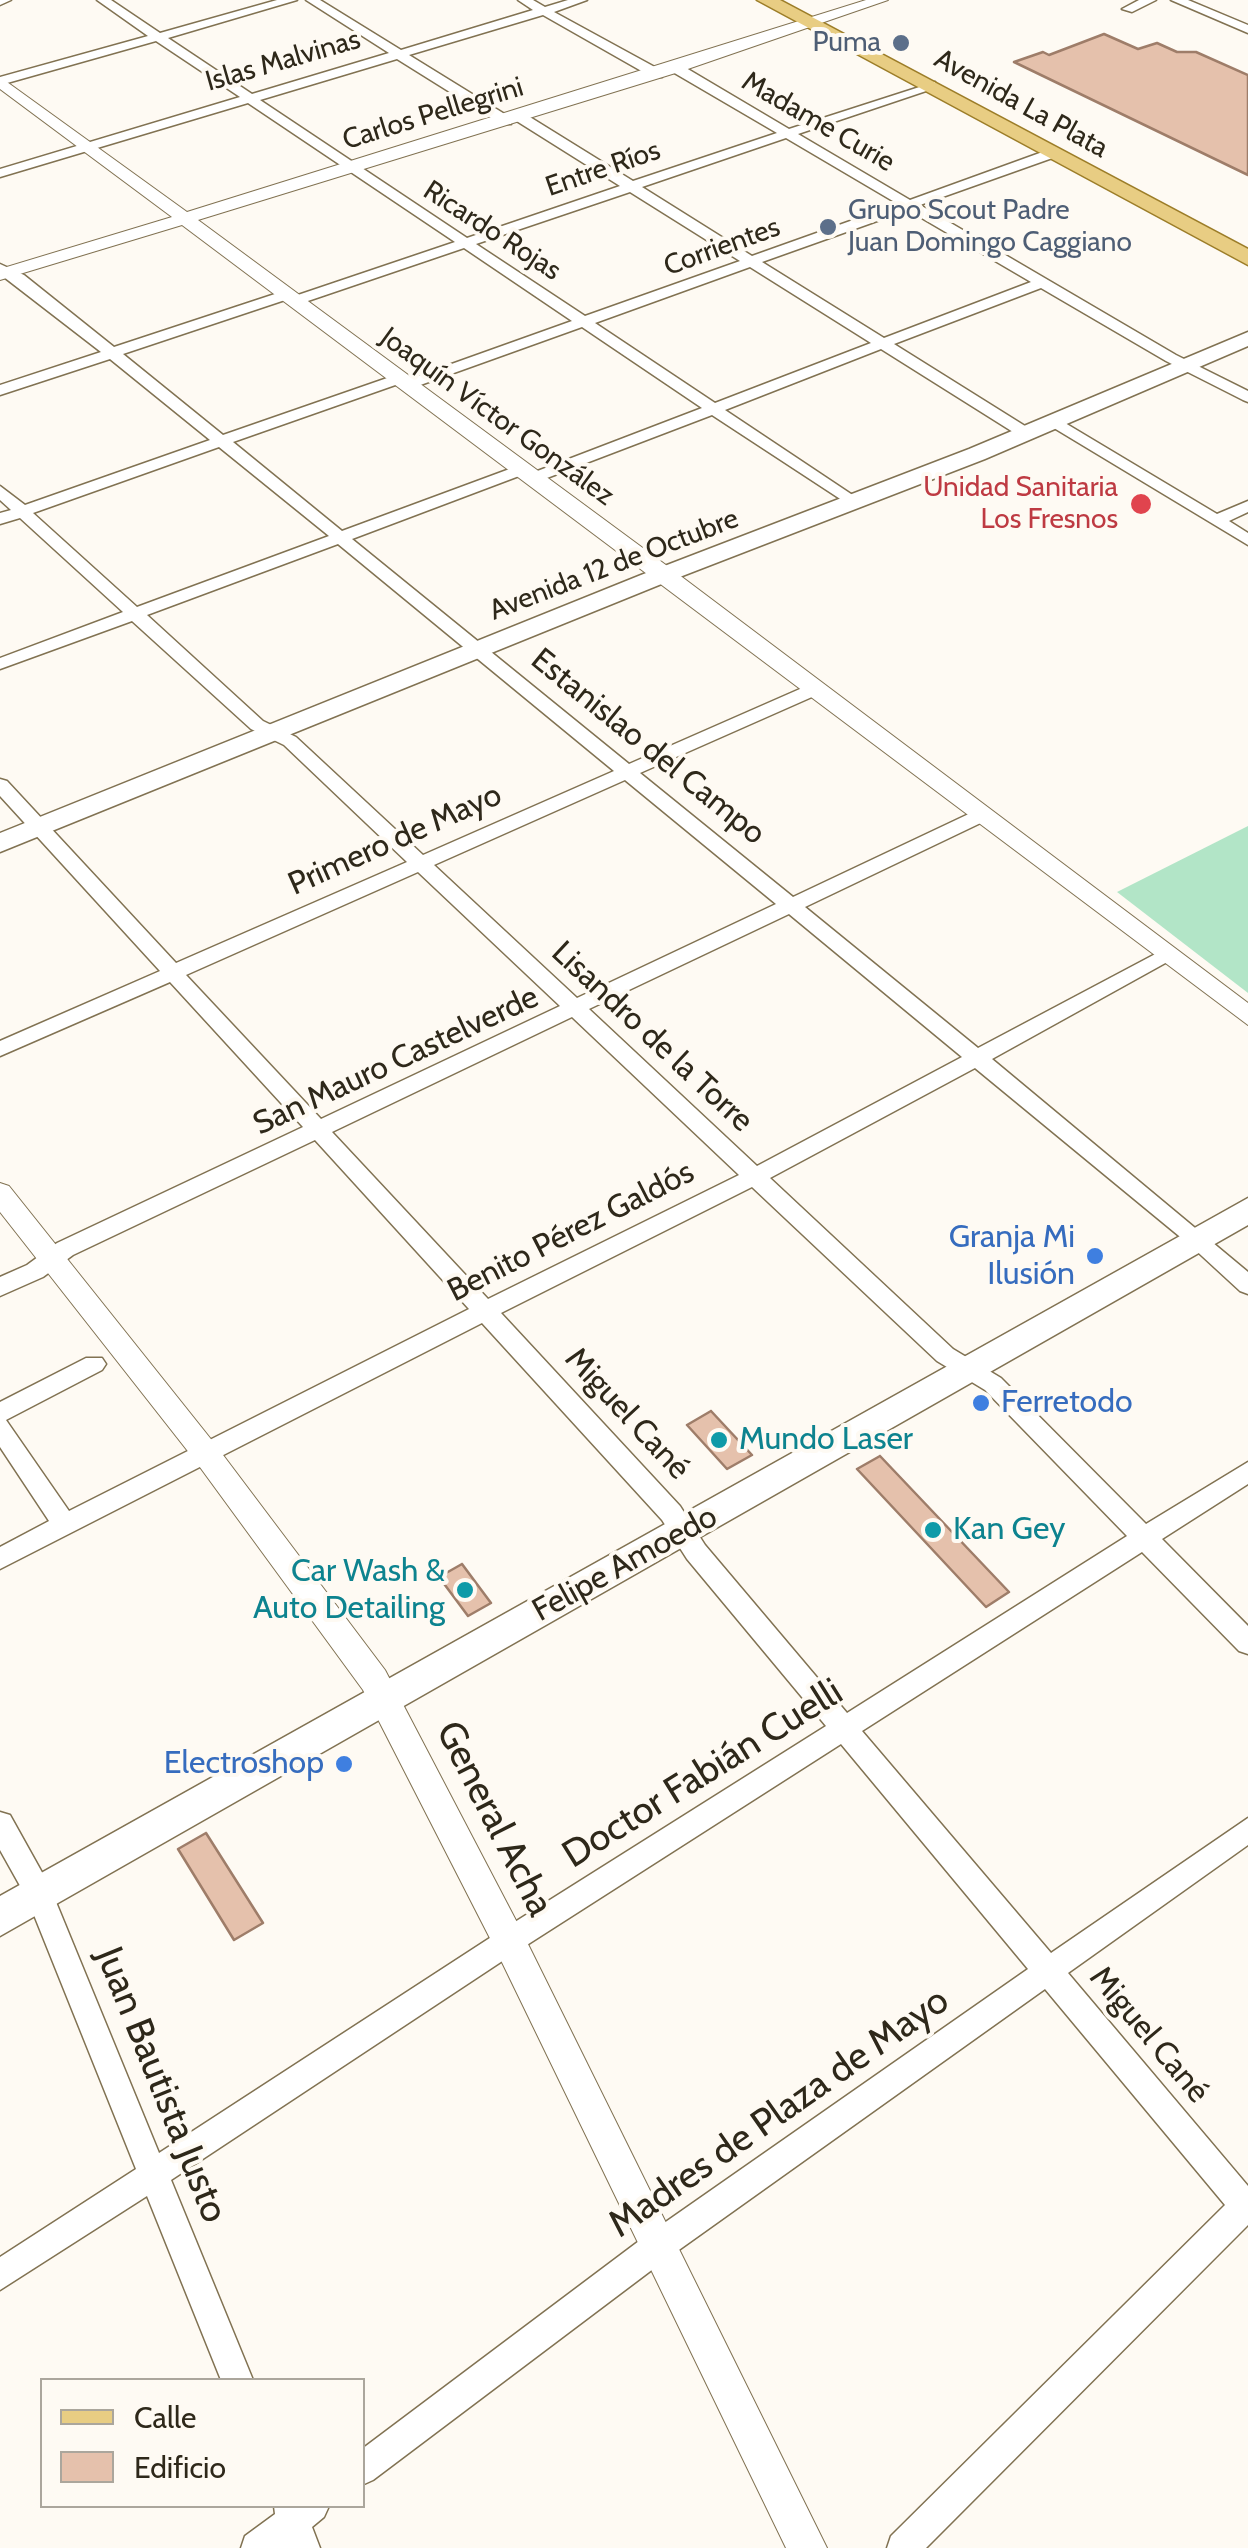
<!DOCTYPE html>
<html>
<head>
<meta charset="utf-8">
<style>
	body { margin:0 }
	#map { position:relative; width:1248px; height:2548px; overflow:hidden; background:#fefaf3; font-family:Cabin,sans-serif }
	canvas { display:block }
	.legend { position:absolute; left:40px; top:2378px; width:325px; height:130px; box-sizing:border-box; background:#fefaf3; border:2px solid #aba69c; margin:0; padding:12px 18px; list-style:none; font-size:30px; color:#2e281a }
	.legend li { display:flex; align-items:center; gap:20px; height:50px }
	.legend b { width:50px; border:2px solid #aba69c }
</style>
</head>
<body>
<div id="map">
<canvas width="1248" height="2548"></canvas>
<ul class="legend">
<li><b style="height:12px;background:#e8cd83"></b>Calle</li>
<li><b style="height:28px;background:#e5c1ac"></b>Edificio</li>
</ul>
</div>
<script>
const ctx = document.querySelector('canvas').getContext('2d');
ctx.lineJoin = 'round';
function paint(path, color) { ctx.fillStyle = color; ctx.fill(path, 'evenodd'); }
const shape = rows => new Path2D(rows.map(r => 'M' + r).join(''));
function stroke(path, color, width, dash) { ctx.strokeStyle = color; ctx.lineWidth = width; ctx.lineCap = dash ? 'butt' : 'round'; ctx.setLineDash(dash || []); ctx.stroke(path); }
function label(font, color, halo, rows, align = 'center') {
  ctx.font = font + ' Cabin,sans-serif'; ctx.lineWidth = 8; ctx.setLineDash([]); ctx.textBaseline = 'middle'; ctx.strokeStyle = halo; ctx.fillStyle = color; for (const [text, x, y, turn = 0] of rows) {
    ctx.save(); ctx.translate(x, y); ctx.rotate((+turn || 0) * Math.PI / 180); ctx.textAlign = isNaN(turn) ? turn : align; if (halo) ctx.strokeText(text, 0, 0); ctx.fillText(text, 0, 0); ctx.restore();
  }
}
paint(shape([
	[1248,826,1248,993,1117,892]
]), '#b2e5c7');
const building = shape([
	[1104,34,1138,49,1157,43,1177,52,1196,52,1248,75,1248,175,1014,62,1043,52,1049,55,1104,34],
	[711,1411,752,1455,727,1469,687,1425,711,1411],
	[880,1456,1009,1592,986,1607,857,1469,880,1456],
	[462,1564,491,1603,468,1616,439,1577,462,1564],
	[206,1833,263,1923,234,1940,178,1849,206,1833]
]);
paint(building, '#e5c1ac');
stroke(building, '#9e7d69', 2.5);
const minor = shape([
	[0,0,11,0,0,5,0,0],
	[97,0,111,0,160,33,277,0,297,0,168,38,252,94,389,53,306,0,320,0,401,50,533,10,518,0,533,0,545,7,568,0,587,0,554,12,662,71,662,77,652,77,543,15,409,55,511,118,511,124,501,124,397,59,260,100,467,238,620,186,515,120,515,114,525,114,633,181,777,133,671,71,671,65,681,65,789,129,935,82,935,88,798,134,910,200,1048,150,1058,150,1058,156,920,205,1176,355,1248,391,1248,402,1243,400,1166,361,1041,288,894,344,1033,431,1033,437,1021,437,881,349,725,410,860,500,860,506,854,508,712,415,539,481,527,481,527,475,702,408,582,327,412,388,402,388,401,383,233,442,342,531,515,467,527,467,527,473,352,539,629,764,809,685,821,685,821,693,640,773,793,897,975,811,989,811,989,819,805,907,978,1048,1161,951,1168,949,1178,956,992,1059,1248,1272,1248,1294,1240,1291,1190,1245,975,1068,770,1178,953,1349,1001,1378,1146,1524,1248,1462,1248,1484,1162,1539,1248,1626,1248,1654,1239,1651,1142,1552,862,1731,1051,1953,1248,1818,1248,1845,1068,1973,1248,2186,1248,2225,926,2548,887,2548,891,2536,1225,2205,1045,1989,669,2257,373,2480,362,2485,362,2449,647,2235,1028,1969,841,1744,519,1950,171,2180,253,2380,221,2380,147,2196,0,2290,0,2257,136,2169,28,1900,0,1850,0,1812,10,1815,49,1885,159,2153,499,1932,826,1726,687,1559,662,1520,482,1323,0,1569,0,1547,49,1521,0,1447,0,1402,86,1358,102,1358,106,1364,102,1370,6,1420,69,1511,469,1309,315,1140,73,1255,43,1277,0,1296,0,1277,27,1265,57,1243,303,1127,170,982,0,1056,0,1041,160,971,0,796,0,779,7,781,176,963,407,862,284,745,251,729,132,621,0,669,0,658,123,612,20,518,0,524,0,513,11,510,0,500,0,486,25,505,210,440,110,359,0,395,0,385,101,352,0,274,0,264,24,275,114,347,281,292,291,292,292,297,455,242,248,103,0,177,0,169,240,97,156,41,0,85,0,77,148,36,97,0],
	[786,138,898,204,752,256,642,187,786,138],
	[630,192,740,261,585,316,476,244,630,192],
	[908,210,1031,282,884,338,762,262,908,210],
	[464,248,572,321,404,381,403,376,393,376,223,435,123,354,288,299,289,304,299,304,464,248],
	[750,267,871,343,715,403,595,323,750,267],
	[219,447,329,536,137,607,33,513,219,447],
	[338,544,614,771,423,855,296,737,263,721,147,615,338,544],
	[625,780,776,904,577,998,434,865,625,780],
	[418,872,560,1006,321,1119,186,975,418,872],
	[789,914,962,1057,757,1166,589,1009,789,914],
	[572,1017,739,1175,488,1299,332,1132,572,1017],
	[752,1187,937,1361,985,1390,1127,1536,847,1713,705,1545,680,1506,501,1313,752,1187],
	[1139,0,1156,0,1132,12,1122,9,1139,0],
	[1171,0,1188,0,1248,25,1248,33,1171,0],
	[1055,417,1217,514,1248,501,1248,512,1229,521,1248,533,1248,545,1049,425,1049,419,1055,417],
	[274,2506,329,2506,324,2517,312,2527,320,2548,241,2548,245,2536,275,2514,274,2506]
]);
const tertiary = shape([
	[866,0,888,0,682,71,198,220,674,571,1248,1003,1248,1025,182,225,0,280,0,269,172,217,0,89,0,77,187,212,866,0],
	[0,1183,9,1186,214,1443,385,1670,521,1930,827,2548,786,2548,497,1952,363,1690,194,1459,0,1212,0,1183]
]);
const secondary = shape([
	[1248,332,1248,346,985,459,659,585,0,852,0,833,641,575,969,449,1248,332],
	[1248,1198,1248,1225,0,1936,0,1896,1248,1198]
]);
const primary = shape([
	[757,0,780,0,1248,249,1248,265,757,0]
]);
stroke(minor, '#817252', 3);
stroke(tertiary, '#817252', 2);
stroke(secondary, '#817252', 3);
stroke(primary, '#9c7d28', 3);
paint(minor, '#fff');
paint(tertiary, '#fff');
paint(secondary, '#fff');
paint(primary, '#e8cd83');
for (const [x, y, r, color] of [
	[901,43,10,"#5c6f8a"],
	[828,227,10,"#5c6f8a"],
	[1141,504,12,"#e0444e"],
	[1095,1256,10,"#3f7fe0"],
	[981,1403,10,"#3f7fe0"],
	[719,1440,10,"#0f9aa8"],
	[933,1530,10,"#0f9aa8"],
	[465,1590,10,"#0f9aa8"],
	[344,1764,10,"#3f7fe0"]
]) { const dot = new Path2D(); dot.arc(x, y, r, 0, 2 * Math.PI); ctx.fillStyle = color; ctx.fill(dot); stroke(dot, '#fefaf3', 4); }
label('28px', '#4e5e75', '#fefaf3', [
	["Puma",881,43],
	["Grupo Scout Padre",848,211,"left"],
	["Juan Domingo Caggiano",848,243,"left"]
], 'right');
label('28px', '#2e281a', '#fefaf3', [
	["Islas Malvinas",283,61,-16],
	["Avenida La Plata",1021,104,29],
	["Carlos Pellegrini",433,114,-17],
	["Madame Curie",818,122,30],
	["Entre Ríos",603,169,-19],
	["Ricardo Rojas",492,231,33],
	["Corrientes",722,247,-20],
	["Joaquín Víctor González",497,417,36],
	["Avenida 12 de Octubre",614,565,-21]
]);
label('28px', '#be3a42', '#fefaf3', [
	["Unidad Sanitaria",1118,488],
	["Los Fresnos",1118,520]
], 'right');
label('32px', '#2e281a', '#fefaf3', [
	["Estanislao del Campo",648,747,39],
	["Primero de Mayo",395,840,-24],
	["Lisandro de la Torre",652,1037,43],
	["San Mauro Castelverde",396,1061,-25],
	["Benito Pérez Galdós",571,1232,-27],
	["Miguel Cané",627,1414,47],
	["Felipe Amoedo",625,1564,-29],
	["Miguel Cané",1149,2035,50]
]);
label('32px', '#366cbe', '#fefaf3', [
	["Granja Mi",1075,1238],
	["Ilusión",1075,1275],
	["Ferretodo",1001,1403,"left"],
	["Electroshop",324,1764]
], 'right');
label('32px', '#0d838f', '#fefaf3', [
	["Mundo Laser",739,1440],
	["Kan Gey",953,1530],
	["Car Wash &",445,1572,"right"],
	["Auto Detailing",445,1609,"right"]
], 'left');
label('38px', '#2e281a', '#fefaf3', [
	["Doctor Fabián Cuelli",703,1774,-32],
	["General Acha",494,1819,63],
	["Juan Bautista Justo",161,2085,68],
	["Madres de Plaza de Mayo",779,2113,-35]
]);
</script>
</body>
</html>
